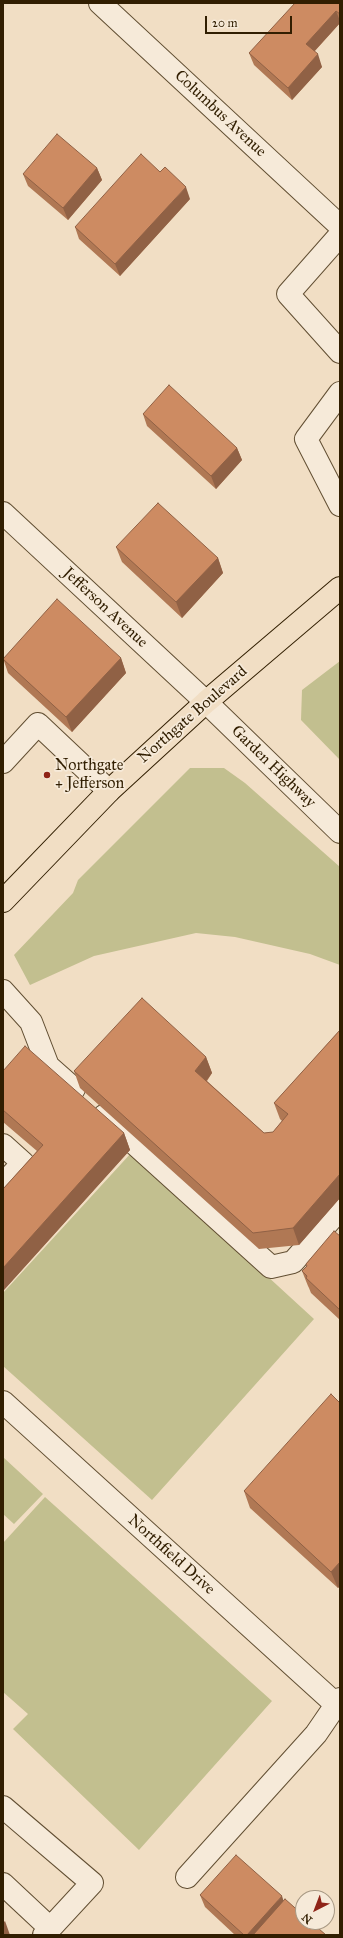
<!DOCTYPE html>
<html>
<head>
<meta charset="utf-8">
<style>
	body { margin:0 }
	#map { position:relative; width:343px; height:1938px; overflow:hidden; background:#f1dec4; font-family:"IM FELL Great Primer",serif }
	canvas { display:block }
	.frame { position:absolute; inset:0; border:4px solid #311e01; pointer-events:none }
	.north { position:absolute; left:295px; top:1890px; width:40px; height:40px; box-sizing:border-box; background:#f6ead9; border:1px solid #a79883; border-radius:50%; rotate:222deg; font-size:11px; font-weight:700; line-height:16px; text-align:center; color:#311e01 }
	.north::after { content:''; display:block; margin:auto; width:14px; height:18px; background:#8f2418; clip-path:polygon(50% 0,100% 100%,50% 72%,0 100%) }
	.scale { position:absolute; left:205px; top:16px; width:87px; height:18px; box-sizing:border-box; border:2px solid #311e01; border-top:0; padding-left:5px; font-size:12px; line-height:14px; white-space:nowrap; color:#311e01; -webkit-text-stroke:3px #f6ead9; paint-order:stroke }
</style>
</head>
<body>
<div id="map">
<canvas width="343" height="1938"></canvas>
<div class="frame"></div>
<div class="north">N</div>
<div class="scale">20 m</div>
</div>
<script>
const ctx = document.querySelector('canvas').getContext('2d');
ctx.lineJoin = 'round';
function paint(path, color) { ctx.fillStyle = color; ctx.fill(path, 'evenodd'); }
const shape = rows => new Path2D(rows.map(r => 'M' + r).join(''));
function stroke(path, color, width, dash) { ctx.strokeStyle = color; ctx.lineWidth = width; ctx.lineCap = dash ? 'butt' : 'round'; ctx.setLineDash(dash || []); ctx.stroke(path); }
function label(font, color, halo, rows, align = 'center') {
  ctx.font = font + ' "IM FELL Great Primer",serif'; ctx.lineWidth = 3.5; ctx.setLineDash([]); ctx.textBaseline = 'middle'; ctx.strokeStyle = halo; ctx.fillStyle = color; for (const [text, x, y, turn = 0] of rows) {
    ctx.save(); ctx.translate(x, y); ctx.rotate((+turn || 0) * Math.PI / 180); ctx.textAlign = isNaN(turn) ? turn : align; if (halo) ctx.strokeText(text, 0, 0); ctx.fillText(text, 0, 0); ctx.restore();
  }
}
paint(shape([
	[340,661,340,760,301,720,302,690],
	[190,768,224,768,245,783,340,867,340,965,310,954,235,937,196,933,94,956,30,985,14,955,73,893,78,880],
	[132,1152,314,1319,152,1500,3,1366,3,1293],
	[3,1457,43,1494,14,1524,3,1514],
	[45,1497,272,1701,139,1850,13,1729,28,1714,3,1692,3,1543]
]), '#c2bf8f');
const minor = shape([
	[100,3,340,226],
	[340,235,288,294,340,352],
	[340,393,306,439,340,505],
	[3,513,206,702,340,832],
	[3,762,38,724,109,791],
	[3,991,31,1022,48,1066,74,1089],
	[104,1116,271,1267,293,1262,340,1209],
	[3,1145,23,1163,3,1184],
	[3,1402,340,1708],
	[3,1807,92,1883,44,1935],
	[187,1877,316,1734,340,1699],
	[3,1884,50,1928]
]);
const major = shape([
	[3,901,109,791,206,702,340,588]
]);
stroke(minor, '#614e32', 24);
stroke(major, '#311e01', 24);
stroke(minor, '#f6ead9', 22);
stroke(major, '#f1dec4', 22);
paint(shape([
	[340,3,340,23,314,52,322,67,292,100,254,65,249,53],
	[97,168,102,180,68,220,28,186,23,174],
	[190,199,120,276,79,239,75,227],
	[143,414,237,448,242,460,216,489,147,426],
	[116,547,218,558,223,573,182,618,122,562],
	[3,658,121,658,126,673,72,732,8,673],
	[340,1030,340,1198,299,1245,259,1249,80,1088,74,1071,206,1057,212,1073,207,1081,264,1133,273,1132,282,1121,280,1119,274,1103],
	[3,1071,124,1133,130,1150,3,1291,3,1189,37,1151,3,1122],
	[340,1236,340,1320,311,1293,309,1288,308,1286,302,1271,307,1266,306,1264],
	[340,1403,340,1586,338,1588,250,1508,244,1491],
	[200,1895,284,1901,326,1935,235,1935,205,1907]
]), '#b07854');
paint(shape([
	[336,11,340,21,340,23,310,56,306,44],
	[318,54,322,67,292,100,288,88],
	[97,168,102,180,68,220,63,208],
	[186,187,190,199,120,276,115,264],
	[237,448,242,460,216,489,211,476],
	[218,558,223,573,182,618,176,602],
	[121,658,126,673,72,732,66,717],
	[206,1057,212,1073,201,1088,195,1071],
	[124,1133,130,1150,3,1291,3,1268],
	[340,1174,340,1198,299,1245,293,1228],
	[340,1562,340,1586,338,1588,331,1572],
	[282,1896,286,1908,262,1935,247,1935],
	[5,1921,10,1935,3,1935,3,1923]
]), '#906145');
const building = shape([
	[295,3,340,3,340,14,336,11,306,44,318,54,288,88,249,53,295,3],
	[57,134,97,168,63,208,23,174,57,134],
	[141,154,160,172,165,167,186,187,115,264,75,227,141,154],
	[169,385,237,448,211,476,143,414,169,385],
	[158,503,218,558,176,602,116,547,158,503],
	[57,599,121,658,66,717,3,659,57,599],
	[142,998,206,1057,195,1071,264,1133,273,1132,288,1114,274,1103,340,1030,340,1174,293,1228,253,1233,74,1071,142,998],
	[25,1046,124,1133,3,1268,3,1189,43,1145,3,1110,3,1071,25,1046],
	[334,1231,340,1236,340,1310,306,1278,307,1276,302,1271,307,1266,306,1264,334,1231],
	[331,1394,340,1403,340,1562,331,1572,244,1491,331,1394],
	[236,1855,282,1896,247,1935,244,1935,200,1895,236,1855],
	[285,1899,303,1915,303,1922,311,1922,326,1935,253,1935,285,1899]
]);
paint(building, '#cd8b62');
stroke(building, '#906145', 1);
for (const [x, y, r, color] of [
	[47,775,4,"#8f2418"]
]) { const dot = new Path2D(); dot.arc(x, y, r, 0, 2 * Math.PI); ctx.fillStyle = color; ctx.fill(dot); stroke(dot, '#f6ead9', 1.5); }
label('16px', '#311e01', '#f6ead9', [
	["Columbus Avenue",220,114,43],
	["Jefferson Avenue",105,608,43],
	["Northgate Boulevard",193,715,-41],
	["Garden Highway",273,767,44],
	["Northfield Drive",171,1555,42]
]);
label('16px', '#311e01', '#f6ead9', [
	["Northgate",55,766],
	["+ Jefferson",55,784]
], 'left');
</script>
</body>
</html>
